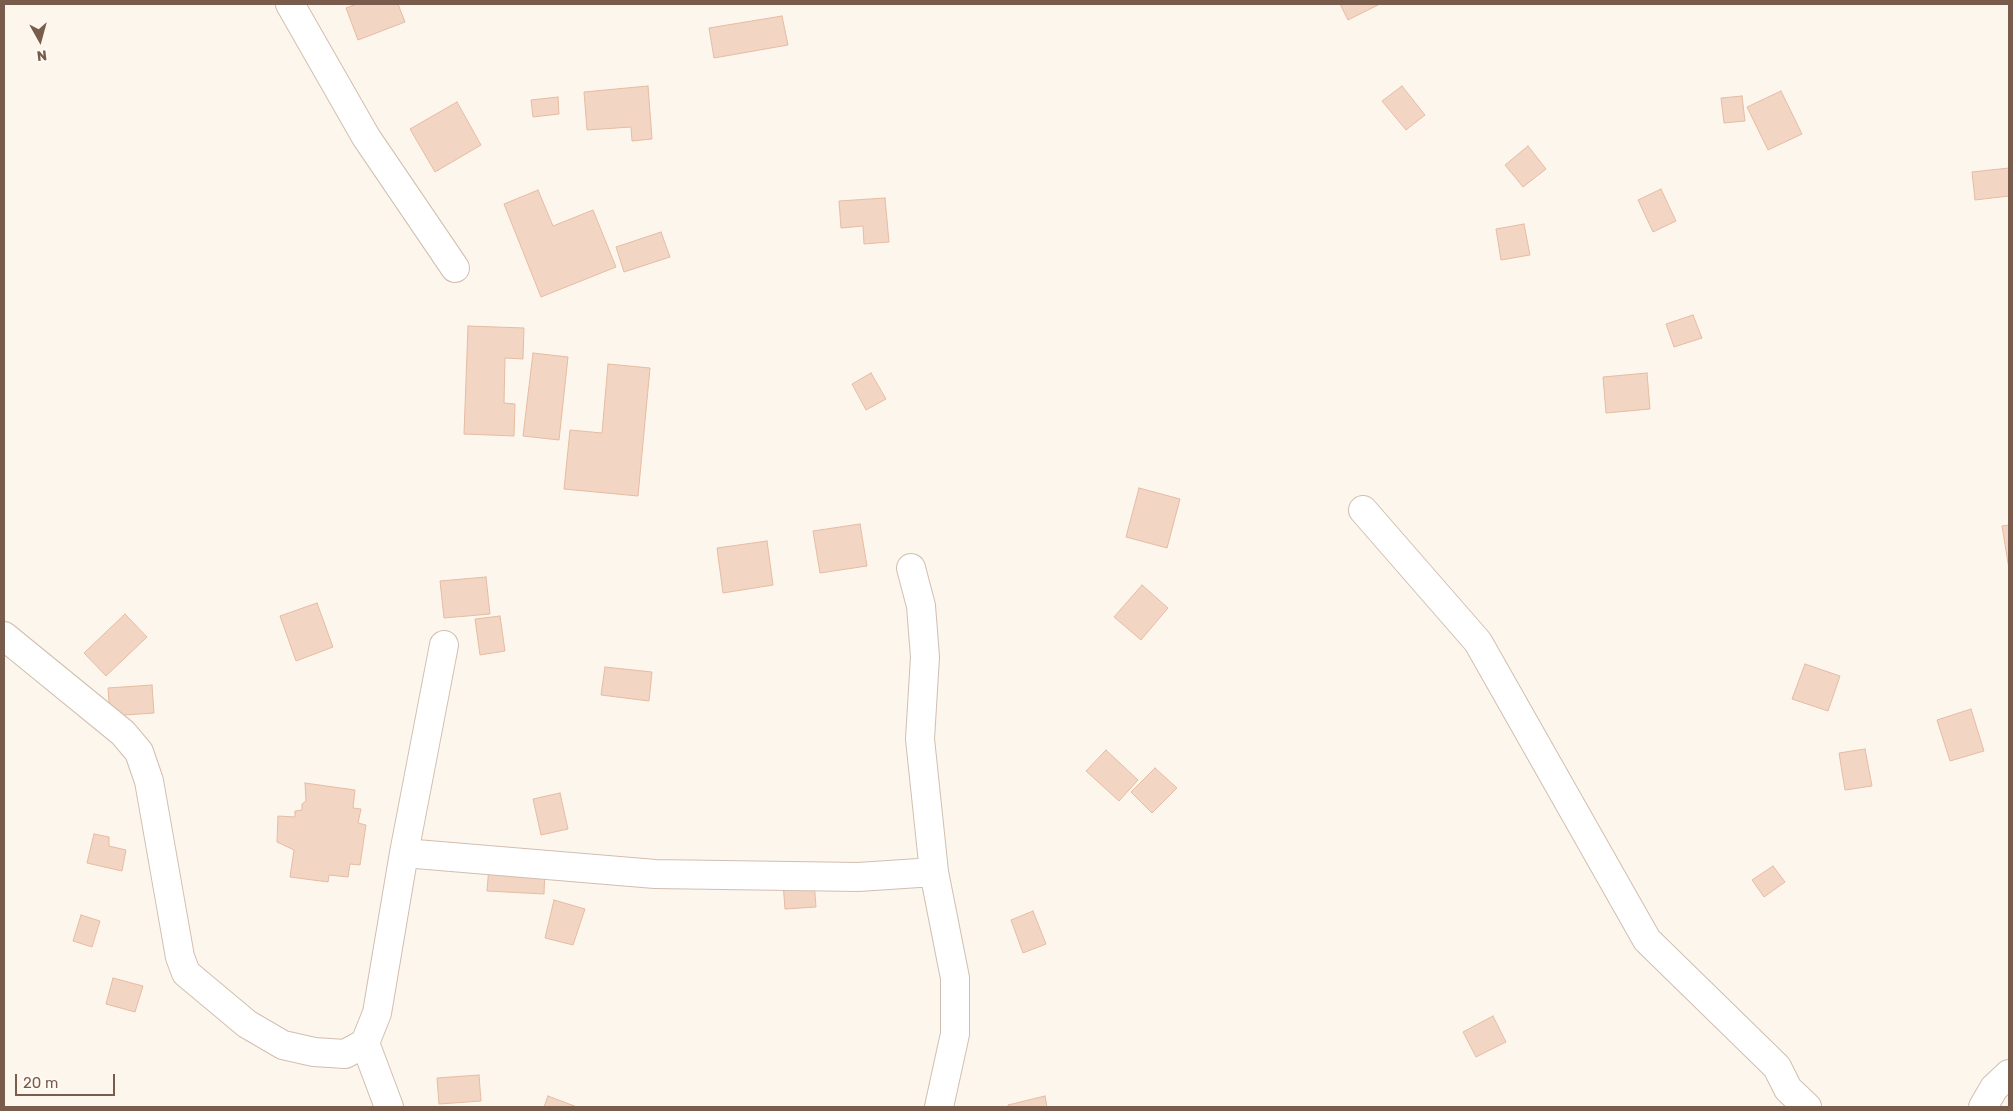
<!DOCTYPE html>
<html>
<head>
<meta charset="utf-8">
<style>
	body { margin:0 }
	#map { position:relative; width:2013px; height:1111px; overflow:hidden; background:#fdf6ec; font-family:Rubik,sans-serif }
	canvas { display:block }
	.frame { position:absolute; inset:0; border:5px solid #7a5c4d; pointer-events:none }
	.north { position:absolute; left:15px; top:15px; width:50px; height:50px; -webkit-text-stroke:4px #fffaf3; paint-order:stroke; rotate:173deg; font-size:14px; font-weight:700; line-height:20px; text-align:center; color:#7a5c4d }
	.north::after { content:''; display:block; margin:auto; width:18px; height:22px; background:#7a5c4d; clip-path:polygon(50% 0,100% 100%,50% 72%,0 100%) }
	.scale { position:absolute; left:15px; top:1074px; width:100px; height:22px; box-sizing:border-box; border:2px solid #7a5c4d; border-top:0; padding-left:6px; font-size:15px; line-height:18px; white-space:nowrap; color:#7a5c4d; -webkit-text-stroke:4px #fffaf3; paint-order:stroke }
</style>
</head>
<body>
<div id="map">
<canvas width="2013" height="1111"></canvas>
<div class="frame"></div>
<div class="north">N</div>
<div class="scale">20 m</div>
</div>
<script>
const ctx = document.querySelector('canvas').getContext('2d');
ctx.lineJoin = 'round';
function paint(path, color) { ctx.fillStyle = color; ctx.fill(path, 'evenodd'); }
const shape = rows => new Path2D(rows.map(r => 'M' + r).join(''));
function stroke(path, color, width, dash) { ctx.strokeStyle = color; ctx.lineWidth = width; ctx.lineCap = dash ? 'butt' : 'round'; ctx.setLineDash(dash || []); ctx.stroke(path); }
const building = shape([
	[357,4,398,4,405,22,358,40,346,8,357,4],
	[1340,4,1380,4,1348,20,1340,4],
	[782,16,788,45,714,58,709,28,782,16],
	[648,86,652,139,632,141,631,127,587,130,584,92,648,86],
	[1402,86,1425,115,1406,130,1382,101,1402,86],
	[1781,91,1802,134,1768,150,1747,107,1781,91],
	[1742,96,1745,121,1724,123,1721,98,1742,96],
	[558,97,559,114,533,117,531,100,558,97],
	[457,102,481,145,435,172,410,129,457,102],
	[1528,146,1546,169,1523,187,1505,165,1528,146],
	[2009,168,2009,196,1975,200,1972,172,2009,168],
	[1661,189,1676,221,1653,232,1638,200,1661,189],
	[538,190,553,226,593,210,616,267,541,297,504,204,538,190],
	[885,198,889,242,864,244,863,226,841,228,839,201,885,198],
	[1524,224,1530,255,1501,260,1496,229,1524,224],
	[661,232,670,257,624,272,616,247,661,232],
	[1693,315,1702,338,1674,347,1666,324,1693,315],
	[468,326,524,328,523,359,505,358,504,403,515,404,514,436,464,434,468,326],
	[533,353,568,357,559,440,523,436,533,353],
	[608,364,650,368,638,496,564,489,570,430,602,433,608,364],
	[871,373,886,399,866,410,852,384,871,373],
	[1647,373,1650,409,1606,413,1603,377,1647,373],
	[1139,488,1180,499,1167,548,1126,537,1139,488],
	[860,524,867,566,820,573,813,531,860,524],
	[2009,525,2009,569,2002,526,2009,525],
	[767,541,773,585,723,593,717,548,767,541],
	[486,577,490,614,444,618,440,581,486,577],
	[1142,585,1168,608,1141,640,1114,617,1142,585],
	[317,603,333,647,296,661,280,616,317,603],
	[125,614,147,637,106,676,84,653,125,614],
	[500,616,505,651,480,655,475,619,500,616],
	[1805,664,1840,676,1828,711,1792,699,1805,664],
	[605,667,652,672,649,701,601,695,605,667],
	[152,685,154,713,110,716,108,688,152,685],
	[1971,709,1984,751,1950,761,1937,720,1971,709],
	[1865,749,1872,786,1845,790,1839,753,1865,749],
	[1106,750,1138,780,1119,801,1086,771,1106,750],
	[1155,768,1177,788,1152,813,1131,792,1155,768],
	[305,783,355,790,353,808,361,809,358,823,366,825,360,865,350,864,348,877,329,875,328,882,290,877,294,850,277,842,278,816,295,817,295,811,302,810,302,804,306,801,305,783],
	[560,793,568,829,541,835,533,799,560,793],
	[94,834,109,837,109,846,126,850,122,871,87,863,94,834],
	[489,866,545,869,544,894,487,891,489,866],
	[1773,866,1785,882,1764,897,1752,880,1773,866],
	[814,881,816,907,785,909,783,883,814,881],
	[554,900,585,909,573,945,545,938,554,900],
	[1033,911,1046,944,1023,953,1011,920,1033,911],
	[81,915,100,921,92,947,73,941,81,915],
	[113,978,143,986,135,1012,106,1004,113,978],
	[1493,1016,1506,1042,1476,1057,1463,1032,1493,1016],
	[479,1075,481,1101,439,1104,437,1078,479,1075],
	[548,1096,577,1107,544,1107,548,1096],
	[1045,1096,1047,1107,1008,1107,1008,1105,1045,1096]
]);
paint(building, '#f3d5c3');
stroke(building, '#e6bba3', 1);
const minor = shape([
	[290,4,366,137,455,268],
	[1363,510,1478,642,1647,940,1777,1067,1788,1089,1807,1107],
	[911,568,921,606,925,657,920,739,934,872,955,978,955,1034,939,1107],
	[4,636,123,733,139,752,149,781,180,957,186,973,247,1024,283,1045,314,1052,345,1054,365,1043,377,1013,404,853],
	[444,645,404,853,655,874,858,877,934,872],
	[365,1043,389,1107],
	[1983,1107,1994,1088,2009,1074]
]);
stroke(minor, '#d1beb0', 30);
stroke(minor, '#fff', 28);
</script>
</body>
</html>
